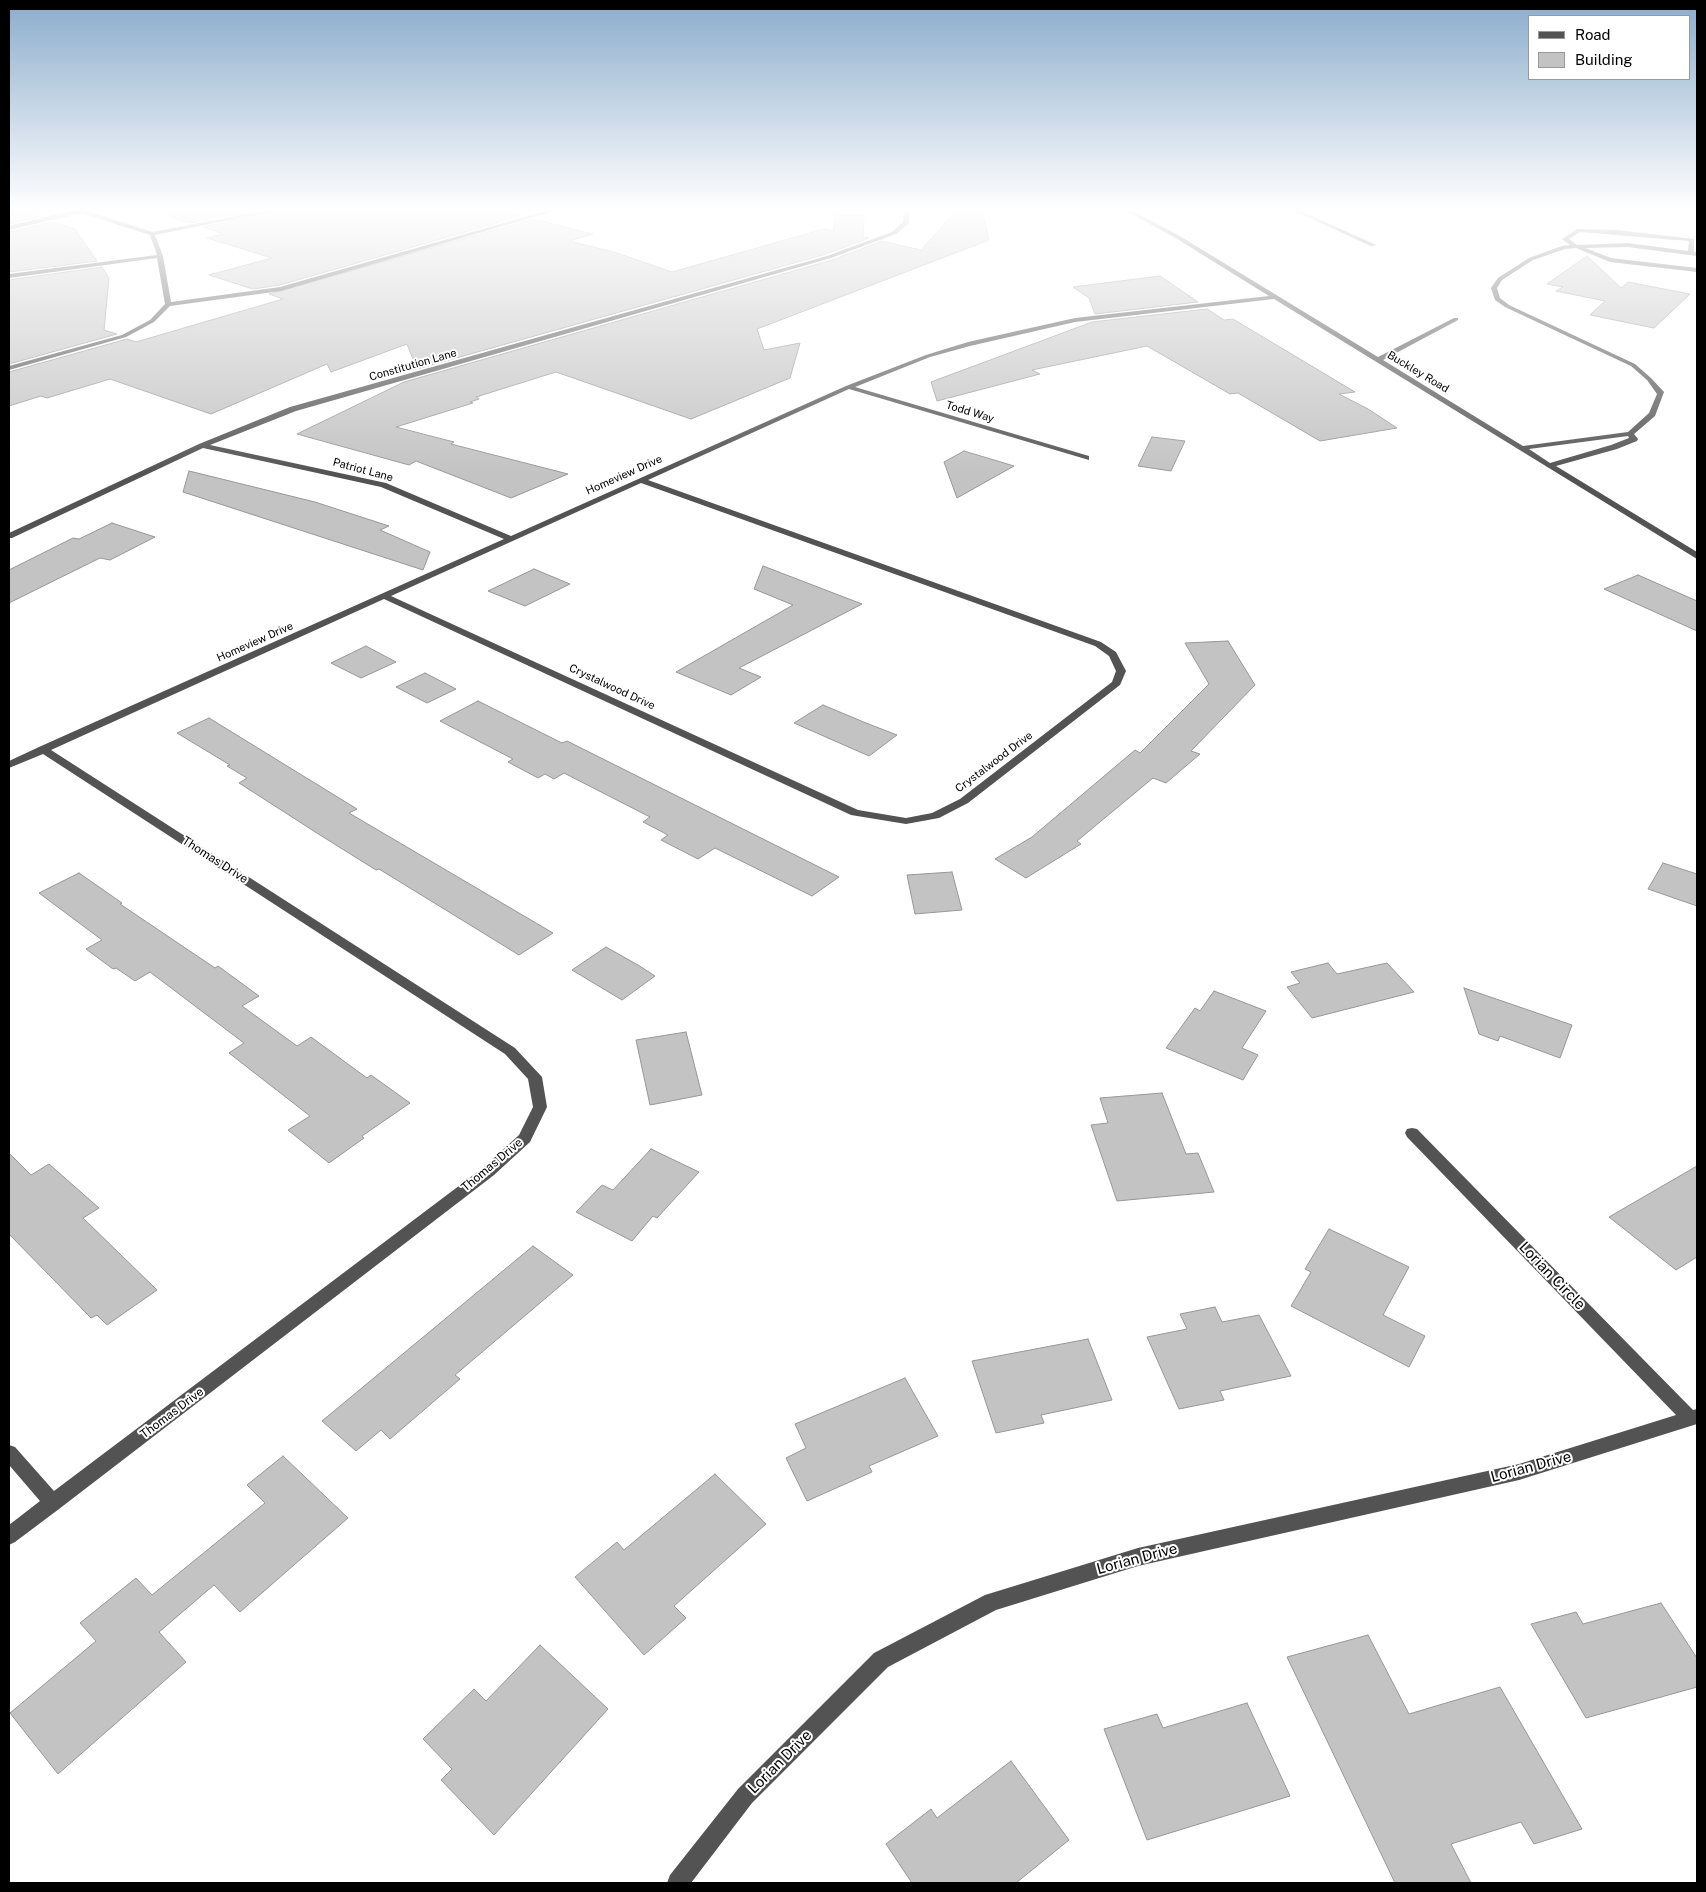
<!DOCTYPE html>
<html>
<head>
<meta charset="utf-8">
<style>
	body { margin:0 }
	#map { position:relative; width:1706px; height:1892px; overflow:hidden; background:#fff; font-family:"Public Sans",sans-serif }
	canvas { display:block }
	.frame { position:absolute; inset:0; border:10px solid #000; pointer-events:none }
	.legend { position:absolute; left:1528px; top:15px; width:162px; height:65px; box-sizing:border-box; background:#fff; border:1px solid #999; margin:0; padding:6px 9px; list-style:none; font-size:15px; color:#000 }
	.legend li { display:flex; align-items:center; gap:10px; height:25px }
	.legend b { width:25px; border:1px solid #999 }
</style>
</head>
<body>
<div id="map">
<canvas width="1706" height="1892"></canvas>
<div class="frame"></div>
<ul class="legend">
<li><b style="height:6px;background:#535353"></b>Road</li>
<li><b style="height:14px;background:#c3c3c3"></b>Building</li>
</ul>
</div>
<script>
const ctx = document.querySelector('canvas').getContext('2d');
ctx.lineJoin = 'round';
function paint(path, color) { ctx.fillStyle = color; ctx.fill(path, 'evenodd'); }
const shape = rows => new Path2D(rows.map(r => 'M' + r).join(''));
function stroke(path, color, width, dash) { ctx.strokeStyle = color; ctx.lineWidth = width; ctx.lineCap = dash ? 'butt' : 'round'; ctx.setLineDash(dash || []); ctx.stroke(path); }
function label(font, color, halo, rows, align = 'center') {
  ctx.font = font + ' "Public Sans",sans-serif'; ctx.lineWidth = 4; ctx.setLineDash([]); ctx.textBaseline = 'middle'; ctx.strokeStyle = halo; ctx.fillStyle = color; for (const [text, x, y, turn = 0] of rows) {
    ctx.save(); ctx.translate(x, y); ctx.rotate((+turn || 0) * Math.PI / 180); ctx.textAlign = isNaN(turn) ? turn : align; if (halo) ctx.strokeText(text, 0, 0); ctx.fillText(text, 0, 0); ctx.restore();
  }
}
const building = shape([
	[9,210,16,210,38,217,9,224,9,210],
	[171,210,258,210,190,223,170,217,171,210],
	[281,210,497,210,521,216,280,285,253,289,209,275,272,258,207,238,224,234,203,227,281,210],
	[952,210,982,210,989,240,757,329,764,350,800,343,790,378,691,419,556,372,476,397,479,399,470,402,473,403,396,427,454,442,451,444,568,474,511,498,416,461,409,465,297,434,404,382,832,260,882,241,921,250,953,214,952,210],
	[835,215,864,215,863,237,869,238,826,254,417,369,407,344,331,372,327,364,211,414,110,379,47,398,41,396,9,406,9,372,127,339,136,342,283,299,269,294,534,219,593,234,569,241,614,252,672,272,824,229,833,231,835,215],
	[52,222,75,229,97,261,9,272,9,232,52,222],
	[1587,256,1621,288,1628,282,1690,294,1654,328,1590,315,1605,301,1556,291,1563,287,1547,284,1587,256],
	[102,267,109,278,104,330,117,334,9,364,9,280,102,267],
	[1160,276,1198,302,1095,314,1089,298,1073,287,1160,276],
	[1207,309,1224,320,1233,319,1355,392,1339,394,1368,409,1397,428,1320,441,1238,393,1230,394,1147,346,1032,370,1040,374,937,401,931,382,1092,322,1207,309],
	[1152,437,1185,441,1171,471,1138,466,1152,437],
	[964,451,1014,466,957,498,944,462,964,451],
	[189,471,315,502,389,526,380,530,430,552,423,570,183,492,189,471],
	[112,523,155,537,110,560,100,558,9,603,9,570,73,538,79,539,112,523],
	[763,566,862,604,739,668,761,677,731,695,676,672,793,605,754,589,763,566],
	[534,569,570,584,525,606,488,591,534,569],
	[1638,575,1697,601,1697,631,1604,589,1638,575],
	[1228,641,1255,685,1191,751,1200,754,1166,783,1153,778,1077,841,1081,844,1026,878,995,859,1032,837,1135,750,1140,753,1209,684,1185,643,1228,641],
	[366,646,396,662,361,678,331,663,366,646],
	[425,673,456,689,427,703,396,687,425,673],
	[478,701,562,743,567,741,839,877,812,896,715,848,698,859,661,840,668,835,643,822,650,817,564,773,554,779,545,774,538,778,508,762,513,759,440,721,478,701],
	[823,705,866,723,897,735,869,756,794,723,823,705],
	[209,718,357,809,349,813,553,933,519,955,379,869,376,870,320,835,239,783,247,778,227,766,230,765,177,733,209,718],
	[1663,863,1697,874,1697,906,1648,889,1663,863],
	[952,872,962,910,915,914,907,875,952,872],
	[79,873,122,903,120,904,215,968,218,966,259,996,242,1006,297,1046,311,1037,367,1078,371,1075,410,1103,362,1136,364,1138,329,1163,288,1130,310,1116,229,1053,244,1043,150,972,135,981,116,968,113,969,86,949,102,940,39,893,79,873],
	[606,947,638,965,655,976,622,1000,572,970,606,947],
	[1328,963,1337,974,1387,963,1414,992,1312,1018,1287,987,1300,983,1291,972,1328,963],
	[1464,988,1572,1025,1560,1058,1500,1036,1498,1041,1479,1034,1464,988],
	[1214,991,1266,1011,1242,1048,1258,1055,1243,1080,1166,1048,1195,1008,1200,1011,1214,991],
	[686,1032,702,1095,650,1105,636,1040,686,1032],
	[1162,1093,1186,1154,1198,1153,1214,1192,1117,1201,1091,1125,1108,1123,1100,1098,1162,1093],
	[651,1149,699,1172,657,1218,653,1216,632,1241,576,1212,602,1185,613,1190,651,1149],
	[9,1153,31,1175,49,1164,99,1208,83,1218,157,1290,107,1325,97,1315,91,1318,9,1234,9,1153],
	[1697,1166,1697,1257,1676,1270,1609,1217,1697,1166],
	[1329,1229,1409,1267,1383,1315,1425,1336,1409,1367,1291,1306,1311,1272,1305,1269,1329,1229],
	[533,1246,573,1275,455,1375,460,1379,390,1439,381,1430,356,1451,322,1421,533,1246],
	[1215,1307,1222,1322,1259,1315,1291,1376,1220,1391,1224,1400,1179,1409,1147,1337,1187,1329,1180,1314,1215,1307],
	[1088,1339,1112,1400,1041,1415,1044,1423,996,1433,972,1361,1088,1339],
	[905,1378,938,1436,869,1466,872,1472,807,1501,786,1458,806,1448,795,1424,905,1378],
	[283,1456,348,1518,240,1612,214,1585,159,1632,186,1662,58,1774,10,1713,96,1641,80,1623,136,1578,152,1595,265,1503,247,1485,283,1456],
	[715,1474,766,1524,674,1606,686,1618,644,1655,575,1577,617,1542,624,1550,715,1474],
	[1661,1603,1697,1658,1697,1687,1586,1718,1531,1624,1576,1612,1583,1624,1661,1603],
	[1368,1635,1409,1714,1500,1687,1582,1829,1534,1844,1521,1822,1451,1844,1471,1883,1395,1883,1287,1657,1368,1635],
	[540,1645,608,1709,494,1835,441,1780,452,1769,423,1739,474,1689,486,1701,540,1645],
	[1247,1703,1290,1796,1147,1840,1104,1729,1157,1714,1163,1728,1247,1703],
	[1011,1761,1069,1840,1016,1883,912,1883,886,1844,931,1809,937,1818,1011,1761]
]);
paint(building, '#c3c3c3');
stroke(building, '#979797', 1);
paint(shape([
	[75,210,90,210,88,211,152,232,268,210,279,210,155,235,163,256,171,302,280,287,549,210,558,210,281,291,170,306,154,322,126,337,9,370,9,366,122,335,150,320,165,304,157,258,9,278,9,274,157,255,150,235,81,213,9,230,9,226,75,210],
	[904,210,910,210,909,223,896,234,831,258,296,411,210,445,386,483,511,536,846,386,926,355,968,342,1075,318,1269,296,1174,237,1124,210,1131,210,1178,235,1378,357,1454,318,1458,318,1458,320,1383,360,1523,446,1628,432,1649,413,1657,394,1647,380,1631,366,1505,307,1495,300,1491,288,1498,278,1529,258,1562,246,1570,245,1562,239,1577,229,1617,230,1694,239,1694,252,1697,252,1697,256,1628,247,1585,248,1611,258,1697,268,1697,272,1610,262,1576,248,1565,249,1533,260,1502,280,1497,288,1500,298,1509,305,1635,364,1651,378,1664,392,1655,416,1634,434,1638,439,1637,441,1617,449,1556,466,1697,552,1697,559,1274,299,1075,322,970,346,930,357,855,387,1089,456,1089,460,849,389,648,480,1101,642,1116,652,1126,671,1120,685,968,803,939,818,906,824,851,815,384,599,51,750,515,1048,542,1077,547,1107,530,1142,494,1175,59,1509,15,1542,9,1545,9,1525,40,1501,9,1465,9,1445,15,1447,54,1491,484,1167,519,1135,533,1107,528,1079,505,1054,43,754,9,768,9,761,39,747,504,539,381,487,203,448,12,538,9,538,9,533,199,444,290,407,827,256,892,232,903,222,904,210],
	[1580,232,1689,241,1688,251,1628,243,1577,245,1569,239,1580,232],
	[1628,436,1629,438,1611,445,1550,463,1529,449,1628,436],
	[641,483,1095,646,1109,656,1116,671,1112,682,960,799,932,813,906,818,858,810,391,596,641,483],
	[1292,210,1299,210,1376,245,1371,246,1292,210],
	[1412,1128,1417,1129,1693,1410,1697,1409,1697,1424,1519,1480,1138,1566,996,1610,888,1667,752,1803,691,1883,667,1883,670,1875,738,1789,874,1653,985,1595,1138,1548,1519,1464,1676,1415,1407,1137,1405,1133,1407,1129,1412,1128]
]), '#535353');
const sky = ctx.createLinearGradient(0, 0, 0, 475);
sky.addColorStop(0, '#8baccc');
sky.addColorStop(0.44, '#fff');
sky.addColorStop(1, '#ffffff00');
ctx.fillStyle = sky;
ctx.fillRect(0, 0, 1706, 475);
label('11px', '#000', '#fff', [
	["Constitution Lane",413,365,-16],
	["Buckley Road",1418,372,31],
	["Todd Way",970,412,17],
	["Patriot Lane",363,470,15],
	["Homeview Drive",624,475,-24],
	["Homeview Drive",255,642,-24],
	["Crystalwood Drive",612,687,25],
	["Crystalwood Drive",994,762,-37]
]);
label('12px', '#000', '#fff', [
	["Thomas Drive",215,860,33],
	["Thomas Drive",492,1165,-40],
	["Thomas Drive",172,1413,-37]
]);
label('15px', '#000', '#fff', [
	["Lorian Circle",1552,1276,46],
	["Lorian Drive",1531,1467,-15],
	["Lorian Drive",1137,1559,-15],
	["Lorian Drive",780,1762,-45]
]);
</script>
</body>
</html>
